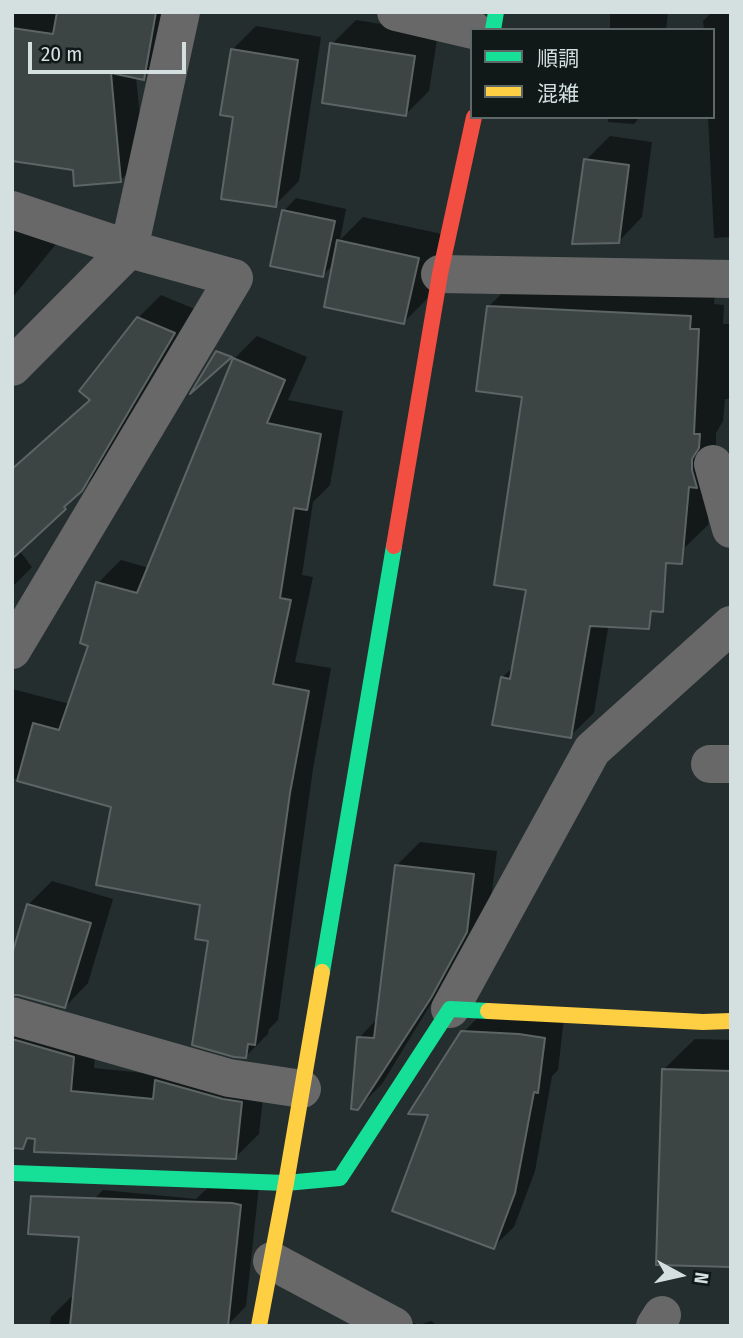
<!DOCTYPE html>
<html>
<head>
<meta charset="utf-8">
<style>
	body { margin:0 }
	#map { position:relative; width:743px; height:1338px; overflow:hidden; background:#242e2e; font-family:"Fira Sans Condensed","Noto Sans JP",sans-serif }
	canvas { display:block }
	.frame { position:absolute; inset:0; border:14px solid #d4dfdf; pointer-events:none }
	.legend { position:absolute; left:470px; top:28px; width:245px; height:91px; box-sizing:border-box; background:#101818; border:2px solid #5e6868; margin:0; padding:9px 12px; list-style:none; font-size:21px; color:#d4dfdf }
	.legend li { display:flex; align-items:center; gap:14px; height:35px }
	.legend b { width:35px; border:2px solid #5e6868 }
	.north { position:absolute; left:645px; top:1240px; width:70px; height:70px; -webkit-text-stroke:5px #101818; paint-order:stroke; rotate:98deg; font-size:19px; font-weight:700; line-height:28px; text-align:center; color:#d4dfdf }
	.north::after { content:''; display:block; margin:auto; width:24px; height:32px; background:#d4dfdf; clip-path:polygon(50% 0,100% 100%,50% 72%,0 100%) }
	.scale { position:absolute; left:28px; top:42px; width:158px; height:32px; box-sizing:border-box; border:4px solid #d4dfdf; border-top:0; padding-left:9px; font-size:21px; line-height:24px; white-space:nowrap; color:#d4dfdf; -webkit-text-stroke:5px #101818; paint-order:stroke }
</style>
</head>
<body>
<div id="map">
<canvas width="743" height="1338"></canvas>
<div class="frame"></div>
<ul class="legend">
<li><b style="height:9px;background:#16e098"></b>順調</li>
<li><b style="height:9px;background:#ffcf43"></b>混雑</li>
</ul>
<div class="north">N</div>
<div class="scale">20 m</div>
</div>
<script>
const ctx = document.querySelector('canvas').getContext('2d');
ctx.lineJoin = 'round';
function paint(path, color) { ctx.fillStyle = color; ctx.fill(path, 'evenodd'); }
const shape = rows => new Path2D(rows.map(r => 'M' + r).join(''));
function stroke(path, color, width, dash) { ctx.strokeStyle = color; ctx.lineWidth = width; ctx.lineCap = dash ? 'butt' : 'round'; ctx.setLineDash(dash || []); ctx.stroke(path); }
paint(shape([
	[12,12,174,12,167,54,143,78,136,77,144,156,121,180,75,169,12,159],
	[610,12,668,12,666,30,610,30],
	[712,12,731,12,731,237,714,238,708,117,713,117,713,30,704,30,703,21],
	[356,20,438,33,429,91,406,114,332,44],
	[256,26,321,37,299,181,275,205,235,116,232,50],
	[608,117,640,117,634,124,608,122],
	[610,136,652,142,642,217,619,241,586,160],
	[296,198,346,209,340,240,363,217,442,234,427,299,404,322,334,264,323,275,284,211],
	[12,207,56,244,12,298],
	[514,282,715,291,714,304,724,305,723,324,731,324,731,399,725,399,723,421,716,433,716,444,721,461,712,469,708,525,682,550,618,568,594,713,570,736,502,678,514,666,529,586,524,395,488,307],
	[161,295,197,310,104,466,65,508,19,550,32,567,12,587,12,470,91,399,138,318],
	[257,336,307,357,288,400,343,411,330,485,313,502,302,575,313,577,295,662,331,668,313,769,278,1020,269,1029,268,1034,245,1057,210,940,202,904,113,805,12,778,12,689,70,704,90,644,98,583,121,560,149,568,234,359],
	[420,842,497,851,490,907,382,1084,358,1108,359,1038,378,1018,396,866],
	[52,881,113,899,88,983,65,1007,14,993,14,998,97,1033,94,1068,162,1075,265,1079,259,1134,235,1158,12,1126,12,960,29,904],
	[483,1012,564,1018,558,1070,552,1076,535,1171,514,1227,493,1247,430,1114,463,1033],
	[695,1039,731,1040,731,1265,663,1070],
	[213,1183,259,1186,246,1306,227,1326,50,1326,51,1317,71,1297,75,1298,84,1209,103,1190,196,1199],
	[405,1320,419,1325,431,1321,438,1326,400,1326]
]), '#0007');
const building = shape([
	[57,12,156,12,144,80,111,73,121,182,74,186,73,170,12,161,12,28,53,34,57,12],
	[330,43,415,56,406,116,322,103,330,43],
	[231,49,298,60,276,207,221,199,233,117,220,115,231,49],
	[584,159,629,165,619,243,572,244,584,159],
	[282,210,335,221,323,277,270,266,282,210],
	[337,240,419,258,404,324,324,307,337,240],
	[487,306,691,316,690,329,699,329,694,434,700,434,699,448,692,459,692,470,697,488,689,487,682,564,666,563,663,612,651,611,649,629,590,626,571,738,492,725,501,677,510,679,526,590,494,585,522,397,476,391,487,306],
	[137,317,175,333,82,491,64,507,66,509,12,559,12,469,90,400,79,391,137,317],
	[216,351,232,357,190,394,216,351],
	[233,358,285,380,267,423,321,434,307,510,294,508,280,598,291,600,273,684,309,691,290,793,255,1045,248,1044,246,1058,234,1057,192,1045,208,941,195,939,200,905,96,885,111,807,17,781,33,723,59,730,88,646,80,643,96,582,137,593,233,358],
	[395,865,474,874,467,932,431,998,358,1110,351,1109,357,1037,374,1038,395,865],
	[27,904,91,923,65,1008,18,995,12,995,12,954,27,904],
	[461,1031,519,1034,545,1038,538,1093,534,1092,515,1193,494,1249,392,1211,428,1115,408,1114,461,1031],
	[12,1039,74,1057,71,1091,153,1099,155,1080,223,1099,242,1102,236,1159,34,1152,35,1139,27,1138,23,1149,12,1148,12,1039],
	[662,1069,731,1071,731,1267,656,1265,662,1069],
	[31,1196,232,1203,241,1205,228,1326,70,1326,79,1237,28,1234,31,1196]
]);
paint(building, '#3c4444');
stroke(building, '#5c6464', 2);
stroke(shape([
	[396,12,473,30],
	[12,210,129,249,12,367],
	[440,274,731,279],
	[713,464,731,529],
	[12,650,234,278,129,249,181,12],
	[710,764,731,764],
	[450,1009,592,750,731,625],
	[12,1016,229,1078,302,1089],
	[272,1261,394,1326],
	[655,1326,662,1315]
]), '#696868', 38);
stroke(shape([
	[493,30,496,12],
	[322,972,394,546],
	[12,1173,286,1183,340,1178,450,1009,488,1011]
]), '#16e098', 16);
stroke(shape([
	[488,1011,703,1022,731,1021],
	[259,1326,286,1183,322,972]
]), '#ffcf43', 16);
stroke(shape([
	[394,546,440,274,474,117]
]), '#f24e42', 16);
</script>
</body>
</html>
